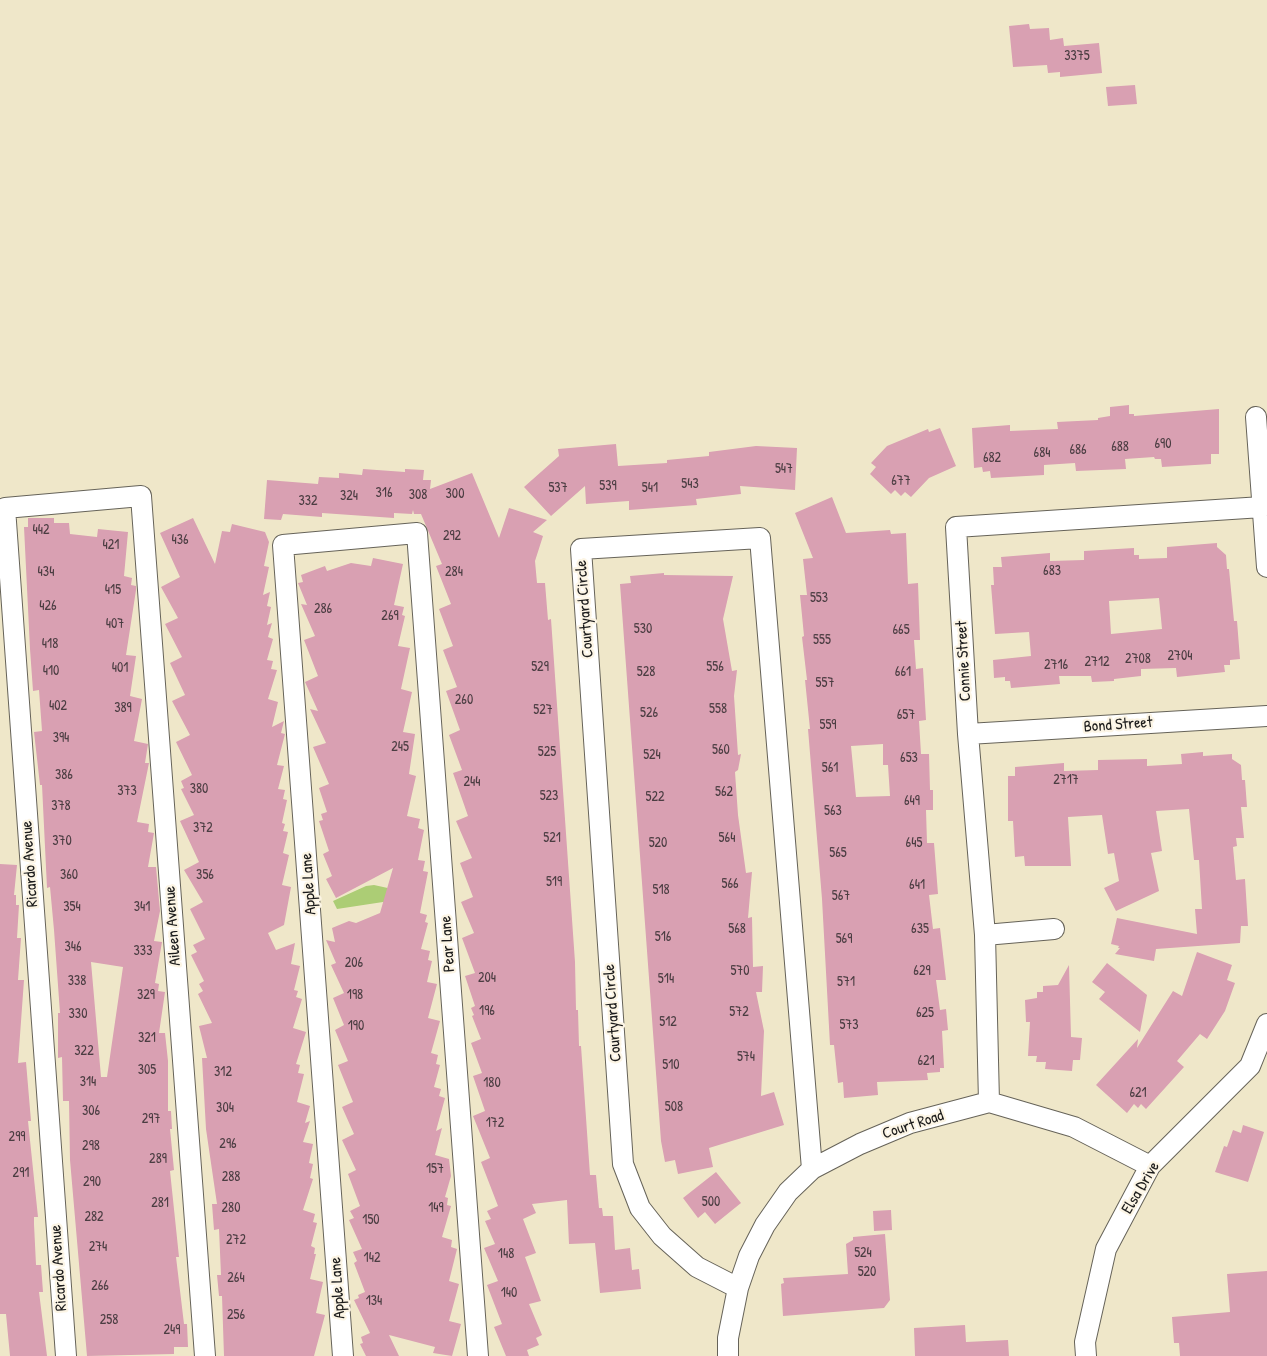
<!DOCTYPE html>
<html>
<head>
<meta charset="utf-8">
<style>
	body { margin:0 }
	canvas { display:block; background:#efe7c9 }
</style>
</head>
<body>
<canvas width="1267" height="1356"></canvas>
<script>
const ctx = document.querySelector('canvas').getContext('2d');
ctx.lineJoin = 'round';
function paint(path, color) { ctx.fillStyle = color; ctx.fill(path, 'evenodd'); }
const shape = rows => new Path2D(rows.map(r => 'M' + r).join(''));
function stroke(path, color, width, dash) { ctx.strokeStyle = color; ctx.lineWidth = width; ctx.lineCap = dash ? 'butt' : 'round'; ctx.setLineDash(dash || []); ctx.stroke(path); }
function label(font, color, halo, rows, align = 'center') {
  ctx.font = font + ' "Patrick Hand",sans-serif'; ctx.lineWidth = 4.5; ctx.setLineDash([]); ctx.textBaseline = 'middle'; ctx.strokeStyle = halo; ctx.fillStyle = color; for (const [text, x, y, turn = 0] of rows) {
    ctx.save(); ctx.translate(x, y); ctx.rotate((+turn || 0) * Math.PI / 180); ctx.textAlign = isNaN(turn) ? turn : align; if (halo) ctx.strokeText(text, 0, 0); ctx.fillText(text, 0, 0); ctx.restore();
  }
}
paint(shape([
	[374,885,415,894,411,909,383,902,337,909,333,901,366,886]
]), '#accd75');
paint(shape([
	[1029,24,1030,29,1049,28,1050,40,1063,38,1064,46,1099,43,1102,73,1060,77,1060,72,1048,73,1047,65,1013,67,1009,26],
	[1135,85,1137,104,1108,106,1106,87],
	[1129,405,1129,414,1134,414,1134,416,1219,409,1219,454,1211,454,1211,464,1162,467,1161,459,1155,459,1154,457,1125,459,1126,469,1076,471,1075,463,1044,465,1044,475,991,478,990,471,983,472,982,467,974,468,972,428,1010,425,1010,431,1058,429,1057,422,1098,420,1098,418,1110,416,1110,407],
	[940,428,956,466,929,478,911,497,905,492,901,496,895,490,891,494,870,474,876,467,871,463,887,446,928,429,929,432],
	[616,444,618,466,667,463,667,460,709,456,709,452,756,446,797,448,795,490,740,486,741,494,696,499,697,505,629,510,629,501,586,504,585,486,551,516,524,487,559,456,558,449],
	[363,469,405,472,405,469,424,470,423,480,431,480,430,489,472,473,499,538,509,508,547,520,533,532,543,536,535,561,537,583,545,583,548,620,551,619,575,962,576,1010,578,1010,579,1046,581,1046,590,1175,596,1175,599,1208,602,1208,603,1216,613,1216,615,1250,630,1248,632,1270,639,1269,641,1289,600,1293,595,1243,569,1244,567,1200,532,1204,536,1213,523,1219,536,1253,525,1257,541,1301,529,1304,542,1335,536,1338,539,1345,527,1350,529,1356,506,1356,494,1327,502,1324,487,1285,498,1281,484,1248,495,1244,485,1221,491,1219,487,1211,498,1206,481,1162,490,1158,473,1116,485,1111,473,1076,482,1073,471,1043,481,1039,472,1016,474,1015,471,1008,475,1006,465,976,475,973,462,938,474,933,461,902,473,897,460,863,472,858,456,821,468,816,453,773,462,770,449,735,460,730,446,691,457,687,443,650,453,646,439,609,451,604,436,566,442,564,421,514,414,514,413,510,412,514,394,513,394,518,322,513,322,517,283,514,281,520,264,519,267,480,318,484,319,477,339,478,339,473,362,475],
	[832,497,846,533,890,530,891,534,906,533,908,584,918,583,920,640,914,640,916,669,923,668,926,720,919,721,921,754,929,754,930,790,933,790,933,810,926,810,927,843,934,843,938,894,929,895,933,929,940,928,946,980,936,980,940,1010,946,1009,948,1030,942,1031,944,1068,940,1068,940,1072,927,1073,928,1080,877,1082,878,1095,844,1098,843,1082,838,1083,834,1045,830,1045,822,899,808,729,810,729,805,680,807,680,802,637,804,636,800,595,807,595,803,559,813,558,795,513],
	[883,744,883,765,888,765,890,796,856,797,851,746],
	[28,518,54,518,54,523,69,523,70,534,97,537,98,529,128,532,124,576,132,578,131,585,136,586,136,590,126,655,136,656,130,696,142,699,134,741,148,744,145,763,149,763,137,822,149,824,148,832,154,833,148,867,156,867,160,911,154,941,162,942,155,983,159,984,158,991,165,992,159,1033,165,1033,168,1061,168,1111,171,1111,172,1129,170,1129,174,1170,170,1171,179,1257,176,1257,184,1324,187,1324,188,1347,174,1347,174,1354,87,1356,70,1160,69,1101,63,1101,62,1057,58,1058,58,1013,60,1013,54,930,50,887,47,888,42,785,40,785,34,732,42,731,39,690,33,691,30,649,24,527,28,527],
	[91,962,123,967,107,1077,101,1077],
	[193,518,215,564,222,531,230,532,232,524,265,532,269,542,264,566,269,567,263,595,270,592,267,606,271,607,267,625,272,623,268,637,273,639,267,660,273,661,271,669,277,670,268,699,278,702,272,727,284,721,281,733,285,734,277,765,284,766,278,789,285,790,283,799,287,800,282,823,285,824,283,831,288,832,283,853,289,855,282,885,291,887,284,925,268,933,276,950,295,943,291,964,300,966,294,990,298,991,296,997,302,999,293,1028,306,1032,296,1064,300,1065,298,1073,304,1074,297,1102,310,1106,305,1123,310,1121,303,1142,313,1144,309,1163,313,1164,310,1178,313,1179,303,1210,315,1214,313,1222,317,1223,311,1246,315,1248,314,1254,316,1254,310,1279,323,1282,316,1313,325,1315,314,1356,224,1356,222,1296,219,1296,217,1275,221,1275,219,1229,214,1230,212,1204,217,1204,206,1129,202,1058,207,1058,199,1026,212,1023,198,994,203,991,199,984,204,981,191,955,197,952,193,945,205,939,190,909,203,902,184,870,199,862,180,821,194,815,181,789,184,788,181,781,192,775,176,742,190,735,172,701,185,695,170,663,182,657,165,624,178,618,161,587,180,577,160,533],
	[1217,543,1217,547,1226,555,1227,569,1229,569,1234,621,1237,621,1240,659,1230,660,1230,665,1224,665,1225,672,1177,677,1176,668,1141,669,1141,676,1114,679,1114,681,1092,682,1091,676,1059,676,1060,684,1011,688,1010,681,1005,681,1005,677,994,678,993,660,1031,656,1029,632,995,634,991,585,994,585,993,567,1002,567,1001,557,1050,553,1050,561,1084,560,1084,551,1134,548,1134,555,1139,555,1139,559,1167,558,1167,547],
	[1159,598,1162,629,1111,634,1109,601],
	[373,558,403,564,394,605,404,607,402,615,405,616,398,646,410,648,401,689,412,692,403,732,415,734,409,774,416,776,407,816,420,819,418,828,424,830,418,860,425,861,423,871,428,872,420,913,427,915,425,922,428,923,421,949,430,951,428,960,432,961,427,982,437,984,428,1018,440,1021,431,1053,438,1055,436,1064,440,1065,434,1087,441,1089,439,1096,445,1098,436,1131,442,1128,435,1155,449,1159,451,1176,445,1197,448,1198,447,1205,451,1206,442,1237,452,1240,451,1247,457,1249,449,1281,459,1284,449,1321,461,1324,452,1356,433,1353,435,1347,389,1335,399,1356,366,1356,360,1344,363,1343,361,1337,370,1333,354,1300,359,1298,358,1295,365,1292,354,1263,357,1261,353,1252,362,1249,349,1220,354,1218,350,1211,360,1206,348,1174,356,1170,342,1140,354,1134,342,1107,353,1102,338,1065,348,1061,335,1030,344,1025,333,998,344,993,331,965,336,963,326,940,335,942,332,928,349,921,356,923,380,913,393,868,336,898,326,879,332,876,323,854,329,851,319,821,323,820,321,814,327,812,319,788,329,784,313,747,326,743,310,709,318,711,305,682,318,676,304,640,315,636,301,604,307,605,298,583,303,582,301,575,325,566,327,571,351,563,371,566],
	[664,573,664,575,733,576,723,619,732,671,737,670,734,696,738,755,741,754,738,770,735,772,738,815,746,873,752,872,748,918,752,917,753,967,763,966,762,992,756,992,764,1031,761,1096,774,1092,784,1125,709,1148,713,1167,678,1174,675,1160,665,1162,661,1141,620,584,631,583,630,576],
	[1203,752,1203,756,1232,754,1232,759,1241,765,1242,780,1245,780,1247,807,1241,807,1244,838,1236,838,1237,846,1233,847,1236,880,1245,879,1248,926,1241,926,1240,943,1156,949,1154,961,1115,954,1120,948,1118,948,1119,946,1111,944,1117,918,1197,934,1195,909,1202,909,1199,860,1194,860,1189,809,1156,811,1162,851,1151,853,1159,891,1116,911,1104,888,1119,881,1114,853,1108,854,1102,815,1068,817,1071,866,1025,866,1024,856,1015,857,1013,821,1008,821,1008,776,1015,776,1015,767,1064,763,1064,771,1098,770,1098,760,1147,759,1147,766,1182,764,1181,754],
	[0,864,17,865,14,895,16,895,16,905,19,905,17,938,21,938,18,980,24,980,18,1063,26,1062,31,1121,28,1121,38,1217,34,1217,34,1224,36,1265,41,1265,43,1292,39,1292,47,1356,10,1356,6,1314,0,1314],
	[1197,952,1232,965,1227,980,1235,983,1225,1011,1207,1039,1200,1034,1177,1061,1184,1067,1146,1109,1141,1104,1138,1108,1134,1104,1127,1113,1096,1085,1138,1039,1137,1048,1173,991,1182,996],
	[1107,963,1147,995,1140,1032,1099,999,1105,992,1092,982],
	[1069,965,1071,1037,1082,1038,1080,1060,1073,1060,1072,1071,1045,1069,1046,1062,1036,1062,1037,1056,1028,1056,1030,1022,1026,1022,1025,1000,1037,998,1037,992,1043,992,1043,986,1058,985],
	[1243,1125,1264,1132,1248,1182,1215,1172,1224,1146,1227,1147,1233,1130,1241,1133],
	[716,1172,741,1203,715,1224,705,1212,698,1218,683,1198],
	[891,1210,892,1230,874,1231,873,1211],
	[885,1234,890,1300,884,1308,783,1316,781,1284,784,1283,783,1278,848,1274,846,1244,853,1240,853,1237],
	[1267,1271,1267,1356,1180,1356,1179,1343,1174,1343,1172,1317,1230,1312,1227,1274],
	[965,1325,966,1342,1008,1340,1009,1356,915,1356,914,1328]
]), '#d9a0b2');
const street = shape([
	[1256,417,1267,567],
	[968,734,1267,716],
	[985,935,1054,929],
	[989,1102,985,935,968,734,956,527,1262,507],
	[738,1288,697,1267,662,1236,640,1208,623,1164,581,549,760,538,812,1169],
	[66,1356,5,508,141,496,205,1356],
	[343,1356,283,545,417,533,478,1356],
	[728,1356,728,1338,738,1288,749,1256,765,1225,788,1192,812,1169,860,1144,910,1123,989,1102,1074,1127,1150,1166],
	[1086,1356,1085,1342,1106,1249,1150,1166,1250,1066,1267,1024]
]);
stroke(street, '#666359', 22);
stroke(street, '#fff', 20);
label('14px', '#4b3d42', null, [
	["3375",1077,56],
	["690",1163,444],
	["688",1120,447],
	["686",1078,450],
	["684",1042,453],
	["682",992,458],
	["547",784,469],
	["677",901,481],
	["543",690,484],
	["539",608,486],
	["537",558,488],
	["541",650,488],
	["316",384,493],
	["300",455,494],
	["308",418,495],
	["324",349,496],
	["332",308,501],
	["442",41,530],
	["292",452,536],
	["436",180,540],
	["421",111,545],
	["683",1052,571],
	["434",46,572],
	["284",454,572],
	["415",113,590],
	["553",819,598],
	["426",48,606],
	["286",323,609],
	["269",390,616],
	["407",115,624],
	["530",643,629],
	["665",901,630],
	["555",822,640],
	["418",50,644],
	["2704",1180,656],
	["2708",1138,659],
	["2712",1097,662],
	["2716",1056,665],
	["529",540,667],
	["556",715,667],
	["401",120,668],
	["410",51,671],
	["528",646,672],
	["661",903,672],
	["557",825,683],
	["260",464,700],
	["402",58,706],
	["389",123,708],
	["558",718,709],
	["527",543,710],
	["526",649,713],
	["657",906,715],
	["559",828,725],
	["394",61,738],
	["245",400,747],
	["560",721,750],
	["525",547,752],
	["524",652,755],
	["653",909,758],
	["561",830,768],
	["386",64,775],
	["2717",1066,780],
	["244",472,782],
	["380",199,789],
	["373",127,791],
	["562",724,792],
	["523",549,796],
	["522",655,797],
	["649",912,801],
	["378",61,806],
	["563",833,811],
	["372",203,828],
	["521",552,838],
	["564",727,838],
	["370",62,841],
	["520",658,843],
	["645",914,843],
	["565",838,853],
	["360",69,875],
	["356",205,875],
	["519",554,882],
	["566",730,884],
	["641",917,885],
	["518",661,890],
	["567",841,896],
	["354",72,907],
	["341",142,907],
	["568",737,929],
	["635",920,929],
	["516",663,937],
	["569",844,939],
	["346",73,947],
	["333",143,951],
	["206",354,963],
	["570",740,971],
	["629",922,971],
	["204",487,978],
	["514",666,979],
	["338",77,981],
	["571",846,982],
	["329",146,995],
	["198",355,995],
	["196",487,1011],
	["572",739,1012],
	["625",925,1013],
	["330",78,1014],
	["512",668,1022],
	["573",849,1025],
	["190",356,1026],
	["321",147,1038],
	["322",84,1051],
	["574",746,1057],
	["621",926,1061],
	["510",671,1065],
	["305",147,1070],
	["312",223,1072],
	["314",88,1082],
	["180",492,1083],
	["621",1138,1093],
	["508",674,1107],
	["304",225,1108],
	["306",91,1111],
	["297",151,1119],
	["172",495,1123],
	["299",17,1137],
	["296",228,1144],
	["298",91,1146],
	["289",158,1159],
	["157",435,1169],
	["291",21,1173],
	["288",231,1177],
	["290",92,1182],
	["500",711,1202],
	["281",160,1203],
	["280",231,1208],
	["149",436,1208],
	["282",94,1217],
	["150",371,1220],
	["272",236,1240],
	["274",98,1247],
	["524",863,1253],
	["148",506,1254],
	["142",372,1258],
	["520",867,1272],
	["264",236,1278],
	["266",100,1286],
	["140",509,1293],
	["134",374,1301],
	["256",236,1315],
	["258",109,1320],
	["249",172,1330]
]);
label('16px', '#1c1c1c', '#fcf5e5', [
	["Courtyard Circle",585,609,-94],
	["Connie Street",964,661,-93],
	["Bond Street",1118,725,-4],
	["Ricardo Avenue",30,864,-94],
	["Apple Lane",309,884,-94],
	["Aileen Avenue",173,926,-94],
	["Pear Lane",448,944,-94],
	["Courtyard Circle",613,1013,-94],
	["Court Road",913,1125,-18],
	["Elsa Drive",1141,1188,-59],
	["Ricardo Avenue",59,1268,-94],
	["Apple Lane",338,1288,-94]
]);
</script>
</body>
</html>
